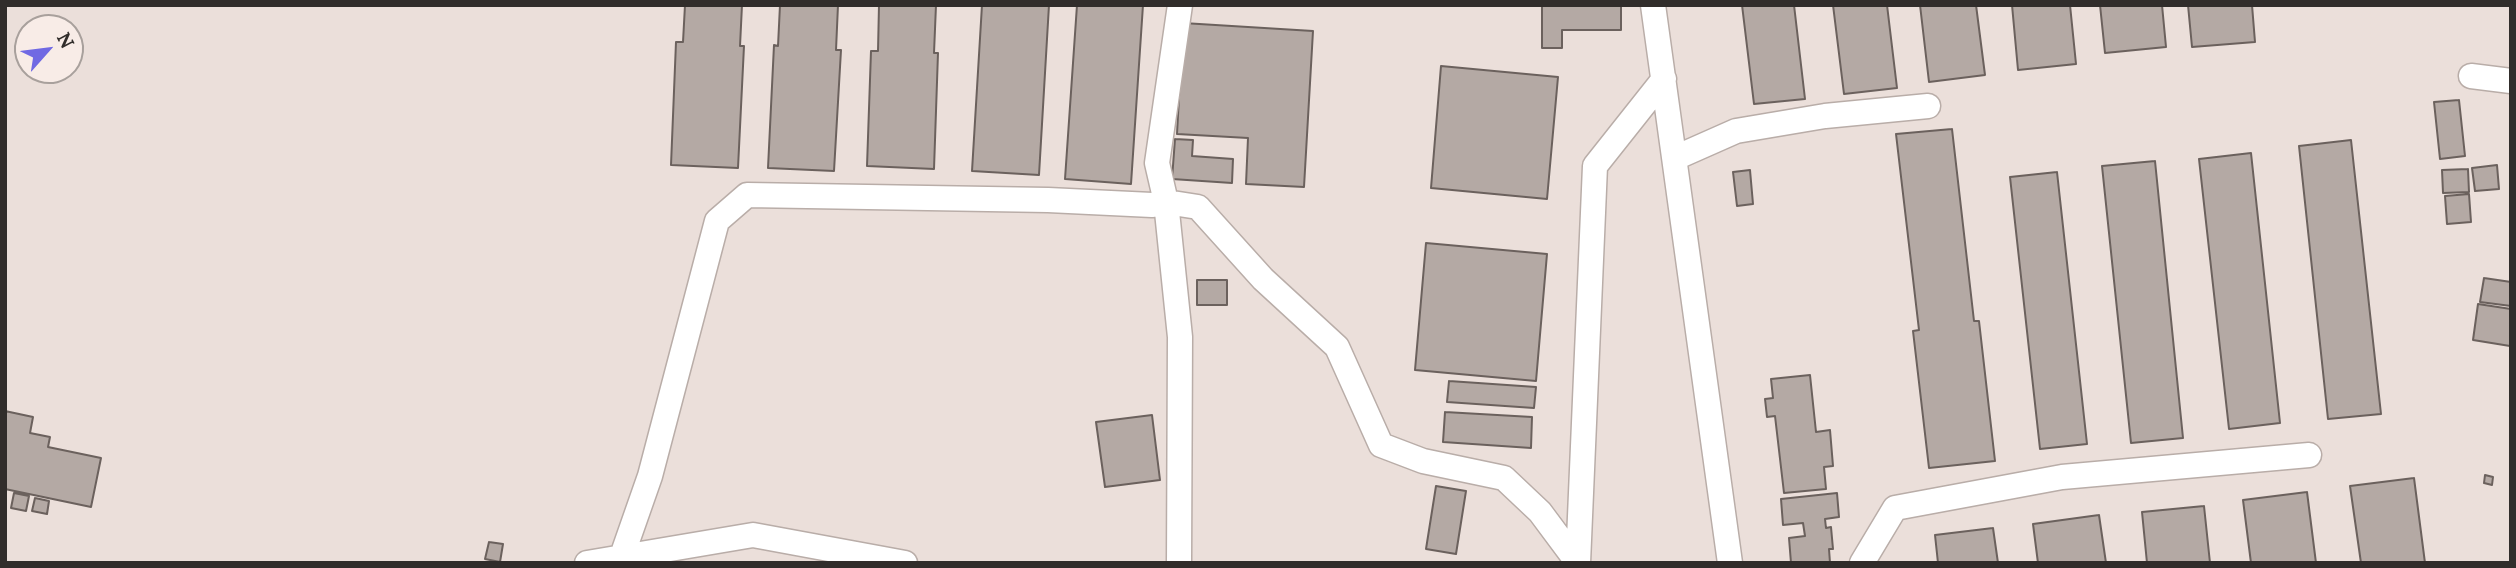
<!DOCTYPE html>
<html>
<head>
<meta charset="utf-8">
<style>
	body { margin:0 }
	#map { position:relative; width:2516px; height:568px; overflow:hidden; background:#ebdfda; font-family:Lora,serif }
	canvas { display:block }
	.frame { position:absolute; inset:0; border:7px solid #312d2b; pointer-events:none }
	.north { position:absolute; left:14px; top:14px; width:70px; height:70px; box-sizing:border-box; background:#f8ece7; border:2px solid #a8a09c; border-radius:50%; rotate:62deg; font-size:19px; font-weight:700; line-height:28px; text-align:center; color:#312d2b }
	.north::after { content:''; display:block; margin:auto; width:24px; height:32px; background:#7069e3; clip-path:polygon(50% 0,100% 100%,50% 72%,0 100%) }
</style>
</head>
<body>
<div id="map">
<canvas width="2516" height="568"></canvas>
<div class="frame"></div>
<div class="north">N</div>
</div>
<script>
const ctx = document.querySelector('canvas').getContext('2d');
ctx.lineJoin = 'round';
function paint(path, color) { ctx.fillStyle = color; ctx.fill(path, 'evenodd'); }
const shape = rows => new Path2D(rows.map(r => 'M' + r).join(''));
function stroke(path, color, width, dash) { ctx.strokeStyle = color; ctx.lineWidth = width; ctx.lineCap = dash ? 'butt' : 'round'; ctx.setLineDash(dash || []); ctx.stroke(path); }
const building = shape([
	[685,5,742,5,740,46,744,46,738,168,671,165,676,42,683,42,685,5],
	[780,5,838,5,836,50,841,50,834,171,768,168,774,45,778,46,780,5],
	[879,5,936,5,934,53,938,53,934,169,867,166,871,51,878,51,879,5],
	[982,5,1049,5,1039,175,972,171,982,5],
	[1077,5,1143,5,1131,184,1065,179,1077,5],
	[1542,5,1621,5,1621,30,1562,30,1562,48,1542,48,1542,5],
	[1742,5,1794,5,1805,99,1754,104,1742,5],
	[1833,5,1887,5,1897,88,1844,94,1833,5],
	[1920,5,1976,5,1985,75,1929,82,1920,5],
	[2012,5,2070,5,2076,64,2018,70,2012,5],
	[2100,5,2162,5,2166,47,2105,53,2100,5],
	[2188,5,2252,5,2255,42,2192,47,2188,5],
	[1183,23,1313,31,1304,187,1246,184,1248,138,1177,134,1183,23],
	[1441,66,1558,77,1547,199,1431,188,1441,66],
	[2459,100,2465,156,2440,159,2434,102,2459,100],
	[1952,129,1974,321,1979,321,1995,461,1929,468,1913,331,1919,330,1896,134,1952,129],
	[1175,139,1193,140,1192,156,1233,159,1232,183,1172,179,1175,139],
	[2351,140,2381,414,2328,419,2299,146,2351,140],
	[2251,153,2280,423,2229,429,2199,159,2251,153],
	[2155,161,2183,438,2131,443,2102,166,2155,161],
	[2497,165,2499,189,2475,191,2472,168,2497,165],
	[2468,169,2469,192,2443,193,2442,170,2468,169],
	[1750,170,1753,204,1737,206,1733,172,1750,170],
	[2057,172,2087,444,2040,449,2010,177,2057,172],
	[2469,194,2471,222,2447,224,2445,196,2469,194],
	[1426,243,1547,254,1536,381,1415,370,1426,243],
	[2484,278,2511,282,2511,306,2480,302,2484,278],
	[1197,280,1227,280,1227,305,1197,305,1197,280],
	[2478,304,2511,309,2510,346,2473,340,2478,304],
	[1810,375,1816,432,1830,430,1833,466,1824,467,1826,489,1784,493,1775,416,1767,417,1765,399,1773,398,1771,379,1810,375],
	[1449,381,1536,387,1534,408,1447,402,1449,381],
	[5,411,33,417,30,433,50,437,48,447,101,458,91,507,5,489,5,411],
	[1445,412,1532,417,1531,448,1443,442,1445,412],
	[1152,415,1160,480,1105,487,1096,422,1152,415],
	[2485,475,2493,477,2492,485,2484,483,2485,475],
	[2414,478,2425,563,2361,563,2350,486,2414,478],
	[1436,486,1466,491,1456,554,1426,549,1436,486],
	[2307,492,2316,563,2251,563,2243,500,2307,492],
	[14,493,29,496,26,511,11,508,14,493],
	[1837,493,1839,517,1825,519,1826,528,1831,527,1833,549,1829,549,1830,563,1791,563,1789,538,1805,536,1803,523,1783,525,1781,499,1837,493],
	[35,498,49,501,47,514,32,511,35,498],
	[2204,506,2210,563,2147,563,2142,512,2204,506],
	[2099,515,2106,563,2038,563,2033,524,2099,515],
	[1993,528,1998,563,1938,563,1935,535,1993,528],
	[489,542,503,544,500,562,485,559,489,542]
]);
paint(building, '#b4a9a4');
stroke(building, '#6b615d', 2);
const minor = shape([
	[1653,5,1730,563],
	[2471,76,2511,81],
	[1675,158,1736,131,1825,116,1928,106],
	[587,563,753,535,905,563],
	[622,563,622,556,650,476,717,221,747,195,1048,200,1152,205,1166,202,1198,207,1263,279,1337,347,1381,445,1423,461,1504,478,1540,512,1578,563],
	[1179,563,1180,337,1166,202,1157,163,1180,5],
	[1578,563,1595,166,1664,79],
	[1862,563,1895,508,2062,477,2309,455]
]);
stroke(minor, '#b9ada8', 27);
stroke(minor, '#fff', 24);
</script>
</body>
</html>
